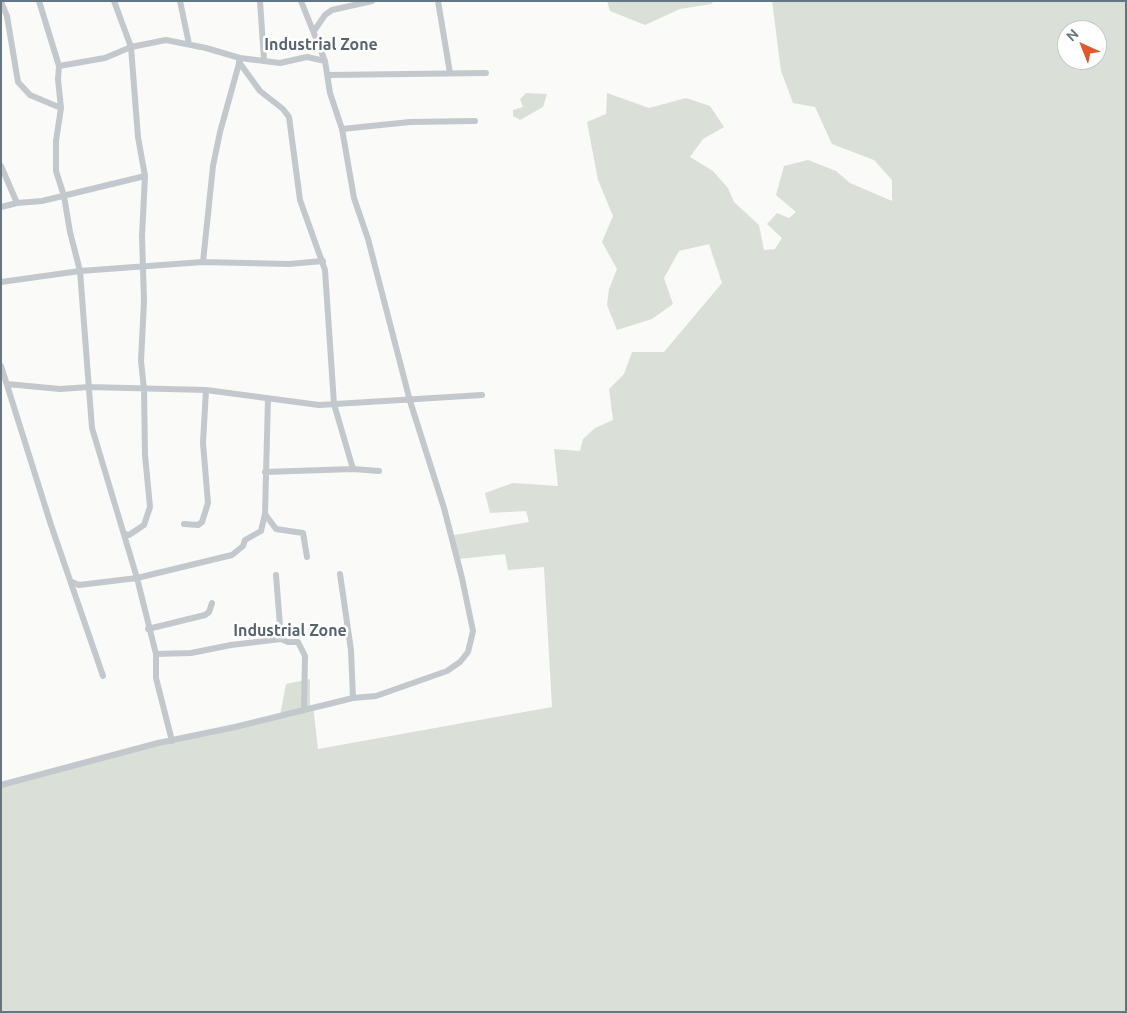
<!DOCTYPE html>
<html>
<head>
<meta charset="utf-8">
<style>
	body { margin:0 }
	#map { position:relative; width:1127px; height:1013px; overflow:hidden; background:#fafaf8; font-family:Ubuntu,sans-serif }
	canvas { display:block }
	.frame { position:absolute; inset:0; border:2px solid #657683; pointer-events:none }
	.north { position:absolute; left:1057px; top:20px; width:50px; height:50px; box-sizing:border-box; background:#fff; border:1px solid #c1c8cd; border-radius:50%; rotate:316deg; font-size:14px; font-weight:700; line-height:20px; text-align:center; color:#657683 }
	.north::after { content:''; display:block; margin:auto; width:18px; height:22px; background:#e4572e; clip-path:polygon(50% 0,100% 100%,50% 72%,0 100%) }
</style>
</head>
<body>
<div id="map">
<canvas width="1127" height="1013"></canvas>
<div class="frame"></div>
<div class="north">N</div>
</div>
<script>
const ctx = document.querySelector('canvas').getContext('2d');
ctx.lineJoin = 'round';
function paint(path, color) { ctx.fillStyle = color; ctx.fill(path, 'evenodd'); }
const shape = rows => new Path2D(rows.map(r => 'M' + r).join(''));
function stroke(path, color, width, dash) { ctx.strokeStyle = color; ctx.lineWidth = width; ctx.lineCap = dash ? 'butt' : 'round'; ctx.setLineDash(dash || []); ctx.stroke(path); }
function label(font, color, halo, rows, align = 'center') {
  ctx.font = font + ' Ubuntu,sans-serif'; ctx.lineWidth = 5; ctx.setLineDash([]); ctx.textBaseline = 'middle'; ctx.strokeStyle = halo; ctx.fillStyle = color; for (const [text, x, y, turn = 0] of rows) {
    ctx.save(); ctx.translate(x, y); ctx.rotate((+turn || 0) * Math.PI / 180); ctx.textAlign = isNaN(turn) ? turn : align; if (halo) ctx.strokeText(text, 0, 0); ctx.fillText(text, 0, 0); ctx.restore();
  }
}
paint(shape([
	[607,1,714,1,711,4,680,9,645,25,610,11],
	[772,1,1126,1,1126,1012,1,1012,1,785,280,715,286,684,310,679,310,705,313,705,318,749,552,707,544,567,508,570,505,554,459,559,454,535,529,522,526,511,490,513,485,493,513,483,558,486,554,449,580,451,583,439,595,428,613,420,609,389,624,374,632,352,664,352,722,283,709,244,679,251,664,278,673,304,652,319,617,330,607,305,609,289,617,269,602,242,613,216,598,180,587,122,606,114,607,93,649,108,686,98,710,106,724,127,703,139,690,157,713,171,728,188,734,202,759,225,764,250,775,249,782,238,767,224,777,213,789,218,796,212,776,195,784,166,808,160,836,171,850,183,892,201,892,180,874,160,832,144,815,107,793,103,781,71],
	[1067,30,1097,30,1097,60,1067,60],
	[526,93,547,94,543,107,520,120,513,116,513,110,523,107,520,99]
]), '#dadfd7');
stroke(shape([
	[39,1,59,66,105,58,131,47,166,40,206,48,240,58,280,63,307,57,325,61],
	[114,1,131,47,138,137,145,176,142,236,144,301,141,361,144,389,145,455,150,507,144,525,129,535,125,534],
	[180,1,189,44],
	[260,1,264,60],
	[301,1,325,61,330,93,342,129,410,122,475,121],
	[438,1,450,73],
	[1,2,7,16,18,82,30,95,61,108],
	[314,31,325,15,332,10,372,1],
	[239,62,260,91,283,109,289,117,300,200,325,270,334,404,353,469],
	[59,66,58,79,61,108,56,141,56,171,64,196,70,232,80,271,92,428,137,578,156,654,156,678,172,741],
	[328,75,486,73],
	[1,166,17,203],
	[1,207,17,203,42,201,145,176],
	[203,262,213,166,220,132,240,60],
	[1,282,80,271,203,262,289,264,323,261],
	[1,366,51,525,103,676],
	[7,384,60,389,89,387,206,390,319,405,482,395],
	[268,398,265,514,276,529,303,533,307,557],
	[265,472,353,469,379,471],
	[184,524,198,525,202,522,208,503,203,443,206,390],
	[340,574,351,650,353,698],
	[276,575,281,639,288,642,298,642,305,656,304,710],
	[72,582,79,585,137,578,232,555,243,546,245,540,261,531,265,514],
	[148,629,205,615,209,612,212,603],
	[156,654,191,653,231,645,281,639],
	[1,785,158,743,235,727,353,698,376,696,447,671,460,662,468,652,473,631,462,578,444,508,410,401,368,239,354,198,342,129]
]), '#c3c8cc', 6);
label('bold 16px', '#57646e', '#fff', [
	["Industrial Zone",321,45],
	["Industrial Zone",290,631]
]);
</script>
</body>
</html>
